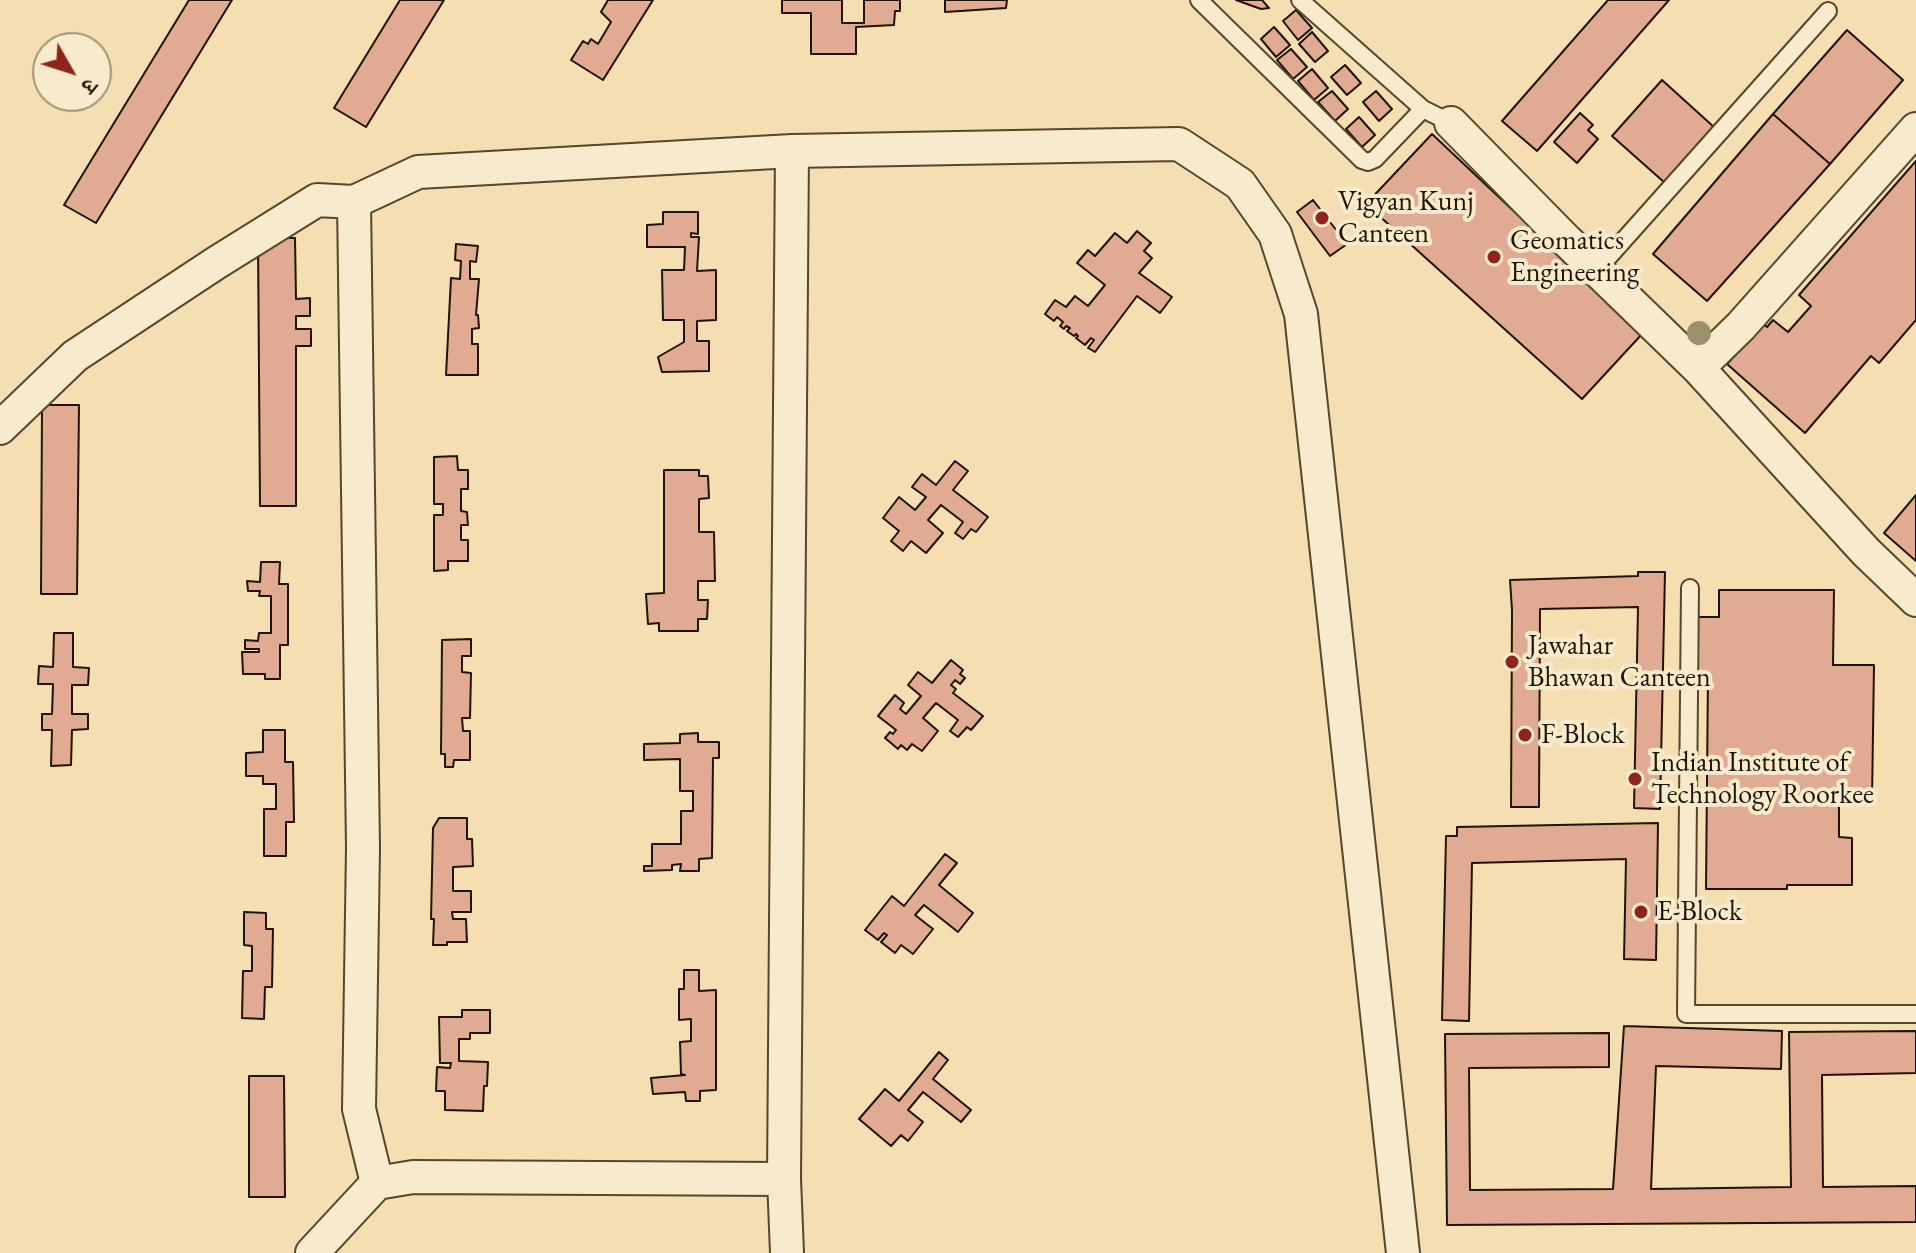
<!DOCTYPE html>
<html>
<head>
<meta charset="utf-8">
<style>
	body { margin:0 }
	#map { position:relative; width:1916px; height:1253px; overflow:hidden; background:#f4deb2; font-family:"EB Garamond","Noto Serif Devanagari",serif }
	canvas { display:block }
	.north { position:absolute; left:32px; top:32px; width:80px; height:80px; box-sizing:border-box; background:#f8eacd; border:2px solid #a2947b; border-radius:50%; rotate:129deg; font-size:22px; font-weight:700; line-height:32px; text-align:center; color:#221300 }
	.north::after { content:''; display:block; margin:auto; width:28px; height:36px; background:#8f2418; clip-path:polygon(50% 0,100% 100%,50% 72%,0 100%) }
</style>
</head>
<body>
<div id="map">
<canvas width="1916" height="1253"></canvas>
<div class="north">उ</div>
</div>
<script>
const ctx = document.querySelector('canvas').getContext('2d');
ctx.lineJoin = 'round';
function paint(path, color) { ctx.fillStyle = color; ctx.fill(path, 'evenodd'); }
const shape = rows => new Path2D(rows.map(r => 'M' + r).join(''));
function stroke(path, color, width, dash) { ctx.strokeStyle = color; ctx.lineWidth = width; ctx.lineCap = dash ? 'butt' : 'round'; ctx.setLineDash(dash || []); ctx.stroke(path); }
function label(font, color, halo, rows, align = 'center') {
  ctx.font = font + ' "EB Garamond",serif'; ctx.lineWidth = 8; ctx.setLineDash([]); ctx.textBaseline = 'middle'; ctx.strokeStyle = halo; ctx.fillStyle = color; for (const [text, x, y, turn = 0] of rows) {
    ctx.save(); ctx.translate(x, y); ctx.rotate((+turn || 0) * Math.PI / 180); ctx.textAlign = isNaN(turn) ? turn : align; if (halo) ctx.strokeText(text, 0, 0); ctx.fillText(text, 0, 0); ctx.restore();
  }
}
const building = shape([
	[189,0,232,0,96,223,64,205,189,0],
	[400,0,444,0,366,127,334,108,400,0],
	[608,0,653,0,603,80,571,60,583,41,588,44,591,39,598,44,611,22,601,12,608,0],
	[782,0,842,0,842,23,864,23,864,0,900,0,900,11,895,11,894,25,856,27,856,54,811,54,811,13,782,13,782,0],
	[945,0,1007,0,1006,8,945,12,945,0],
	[1236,0,1262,0,1269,8,1261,9,1236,0],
	[1608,0,1669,0,1537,151,1502,121,1608,0],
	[1296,10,1312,28,1298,40,1283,21,1296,10],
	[1274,27,1290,45,1276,57,1261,39,1274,27],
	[1847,30,1903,80,1830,164,1773,114,1847,30],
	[1312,32,1328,51,1315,62,1299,44,1312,32],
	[1291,49,1307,67,1293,79,1277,60,1291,49],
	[1345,65,1361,83,1347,95,1331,77,1345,65],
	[1312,69,1328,88,1314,100,1298,81,1312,69],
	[1662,80,1715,128,1665,183,1612,136,1662,80],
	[1332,91,1348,109,1335,121,1318,102,1332,91],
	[1376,91,1392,109,1379,121,1363,102,1376,91],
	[1580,113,1593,125,1588,130,1598,139,1577,163,1554,142,1580,113],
	[1773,114,1830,164,1707,301,1653,254,1773,114],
	[1359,117,1375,135,1362,147,1346,129,1359,117],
	[1432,134,1643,333,1582,399,1366,204,1432,134],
	[1916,161,1916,320,1879,363,1871,356,1805,433,1727,364,1763,323,1767,327,1773,320,1788,332,1811,306,1799,295,1916,161],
	[1313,200,1347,244,1330,256,1297,212,1313,200],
	[663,212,698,212,698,234,691,233,691,237,699,237,697,271,716,270,716,320,697,321,697,341,709,341,709,371,662,372,658,357,684,342,684,320,663,320,662,270,684,270,685,247,647,247,647,225,663,224,663,212],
	[1137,231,1151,243,1144,251,1152,258,1139,273,1172,297,1160,313,1137,296,1095,352,1088,348,1094,340,1091,338,1085,345,1076,338,1078,336,1076,334,1074,336,1067,331,1070,328,1066,326,1064,329,1060,326,1063,322,1057,317,1054,321,1045,314,1055,300,1066,307,1075,296,1088,306,1105,285,1077,263,1088,250,1095,256,1115,233,1127,243,1137,231],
	[258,238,295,238,296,299,310,298,310,316,296,316,296,329,311,329,311,346,296,346,296,506,260,506,258,238],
	[456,244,478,246,476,262,470,261,470,279,479,279,476,315,478,315,479,328,472,329,472,344,478,344,478,375,446,375,451,278,460,279,461,261,455,260,456,244],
	[42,405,79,405,77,594,41,594,42,405],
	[457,456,458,470,468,470,468,489,461,489,461,511,467,512,468,525,461,525,461,540,468,540,468,561,448,561,448,570,434,571,434,515,443,515,443,504,434,504,434,457,457,456],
	[955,461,968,471,953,490,988,517,976,532,971,529,963,539,955,533,963,522,941,505,928,520,943,533,926,553,911,541,903,551,891,541,899,531,883,518,899,497,915,510,926,497,912,487,922,474,936,485,955,461],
	[664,470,699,470,699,476,708,476,709,498,699,499,699,532,714,532,715,581,698,581,698,600,708,600,707,619,698,619,698,631,659,631,659,623,648,624,646,594,664,593,664,470],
	[1916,495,1916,561,1884,533,1916,495],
	[261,562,280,562,279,584,288,584,288,645,280,645,280,679,265,679,265,674,243,674,242,652,259,652,259,649,245,649,245,640,258,641,259,633,271,633,271,596,259,596,260,591,248,591,247,581,260,582,261,562],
	[1638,572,1665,572,1660,809,1634,808,1638,607,1540,609,1539,807,1511,807,1512,610,1510,580,1638,576,1638,572],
	[1719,590,1834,590,1833,665,1874,665,1872,800,1839,800,1839,837,1852,838,1852,885,1787,885,1787,889,1706,889,1708,673,1695,673,1696,617,1719,617,1719,590],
	[54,633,73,633,73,667,89,668,88,685,72,685,72,714,88,714,88,729,72,730,71,765,51,766,52,730,42,730,42,714,52,714,53,684,38,684,39,666,53,667,54,633],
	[471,639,471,656,462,656,462,672,471,673,470,718,462,718,463,731,470,731,470,760,454,760,453,767,445,767,445,754,441,754,442,640,471,639],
	[951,660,963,670,960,674,965,678,960,684,955,680,951,685,956,689,953,693,983,716,971,730,967,727,958,737,950,731,958,720,936,703,923,718,938,731,922,751,912,744,907,750,901,745,898,749,885,738,890,732,893,734,896,730,878,716,895,695,904,703,900,709,906,714,921,696,908,685,918,672,932,683,951,660],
	[263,730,285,730,285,762,293,762,294,822,286,822,286,856,264,856,264,809,276,809,276,784,263,784,263,776,246,776,246,753,263,752,263,730],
	[698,733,698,742,719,742,719,758,713,758,712,858,699,859,699,871,680,871,681,864,672,865,672,870,644,871,644,866,652,866,652,844,681,844,681,811,693,811,693,791,680,791,680,759,644,760,644,744,680,743,680,734,698,733],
	[439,818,467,818,467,839,472,839,473,866,453,867,453,891,471,891,471,912,452,912,453,919,466,919,467,942,447,942,447,945,433,945,434,919,431,919,433,828,439,818],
	[1658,823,1656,960,1624,959,1626,859,1472,863,1469,1021,1442,1020,1446,836,1457,836,1457,827,1658,823],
	[945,854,957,863,939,885,973,913,958,932,924,905,915,915,933,929,913,954,901,945,895,953,881,942,887,935,884,933,878,940,865,930,892,896,904,906,945,854],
	[244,912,266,913,266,929,273,929,272,987,265,987,264,1019,242,1018,243,971,252,971,252,946,244,945,244,912],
	[684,970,699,970,699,991,716,990,716,1090,700,1091,700,1101,686,1101,685,1092,653,1094,651,1078,685,1075,681,1074,680,1042,691,1041,691,1019,679,1020,679,989,684,989,684,970],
	[462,1010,490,1010,490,1033,470,1033,470,1039,459,1039,459,1061,488,1062,487,1086,484,1086,483,1111,445,1110,445,1091,436,1091,437,1067,450,1068,451,1063,440,1063,439,1017,462,1017,462,1010],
	[1624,1026,1782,1031,1781,1069,1656,1066,1651,1189,1791,1187,1789,1032,1916,1031,1916,1073,1822,1075,1823,1187,1916,1186,1916,1222,1447,1225,1445,1034,1609,1033,1609,1067,1469,1068,1470,1190,1613,1189,1624,1026],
	[939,1052,948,1060,933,1079,971,1110,961,1122,923,1092,908,1110,923,1122,908,1141,901,1135,891,1146,859,1119,885,1089,899,1101,939,1052],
	[249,1076,284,1076,285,1197,249,1197,249,1076]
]);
paint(building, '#e1aa92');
stroke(building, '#221300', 2);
const lane = shape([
	[1199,0,1362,160,1368,162,1375,159,1423,109],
	[1300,0,1423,109,1451,123],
	[1597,270,1828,11],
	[1690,588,1686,1014,1916,1014]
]);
const street = shape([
	[1451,123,1566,240,1698,368],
	[1916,129,1741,326,1698,368,1866,552,1916,600],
	[354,202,363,848,359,1109,377,1183],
	[0,428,75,356,216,263,317,200,354,202,418,172,792,151,1179,144,1240,184,1275,234,1301,314,1403,1253],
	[312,1253,377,1183,413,1177,784,1179],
	[787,1253,784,1179,792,151]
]);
stroke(lane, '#56462c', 20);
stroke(street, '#56462c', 36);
stroke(lane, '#f8eacd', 16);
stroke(street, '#f8eacd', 32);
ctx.fillStyle = '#9d906c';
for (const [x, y] of [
	[1699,333]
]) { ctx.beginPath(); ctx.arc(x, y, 12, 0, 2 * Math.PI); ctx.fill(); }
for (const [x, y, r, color] of [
	[1322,218,8,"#8f2418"],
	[1494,257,8,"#8f2418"],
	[1512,662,8,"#8f2418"],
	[1525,735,8,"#8f2418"],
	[1635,779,8,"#8f2418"],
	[1641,912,8,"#8f2418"]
]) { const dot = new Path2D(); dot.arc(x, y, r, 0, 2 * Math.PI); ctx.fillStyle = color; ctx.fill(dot); stroke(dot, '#f8eacd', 3); }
label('28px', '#221300', '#f8eacd', [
	["Vigyan Kunj",1338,202],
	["Canteen",1338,234],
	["Geomatics",1510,241],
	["Engineering",1510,273],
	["Jawahar",1528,646],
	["Bhawan Canteen",1528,678],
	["F-Block",1541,735],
	["Indian Institute of",1651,763],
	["Technology Roorkee",1651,795],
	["E-Block",1657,912]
], 'left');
</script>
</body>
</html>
